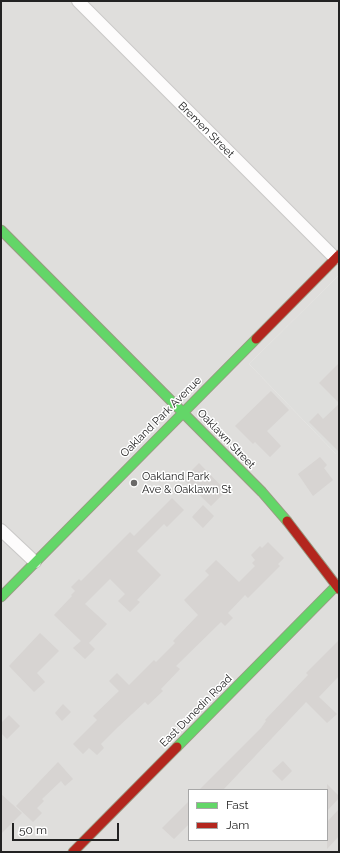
<!DOCTYPE html>
<html>
<head>
<meta charset="utf-8">
<style>
	body { margin:0 }
	#map { position:relative; width:340px; height:853px; overflow:hidden; background:#f0eeeb; font-family:Raleway,sans-serif }
	canvas { display:block }
	.frame { position:absolute; inset:0; border:2px solid #222; pointer-events:none }
	.legend { position:absolute; left:188px; top:789px; width:140px; height:52px; box-sizing:border-box; background:#fff; border:1px solid #a7a7a7; margin:0; padding:5px 7px; list-style:none; font-size:12px; color:#222 }
	.legend li { display:flex; align-items:center; gap:8px; height:20px }
	.legend b { width:20px; border:1px solid #a7a7a7 }
	.scale { position:absolute; left:12px; top:823px; width:107px; height:18px; box-sizing:border-box; border:2px solid #222; border-top:0; padding-left:5px; font-size:12px; line-height:14px; white-space:nowrap; color:#222; -webkit-text-stroke:3px #fff; paint-order:stroke }
</style>
</head>
<body>
<div id="map">
<canvas width="340" height="853"></canvas>
<div class="frame"></div>
<ul class="legend">
<li><b style="height:5px;background:#63d668"></b>Fast</li>
<li><b style="height:5px;background:#b3261e"></b>Jam</li>
</ul>
<div class="scale">50 m</div>
</div>
<script>
const ctx = document.querySelector('canvas').getContext('2d');
ctx.lineJoin = 'round';
function paint(path, color) { ctx.fillStyle = color; ctx.fill(path, 'evenodd'); }
const shape = rows => new Path2D(rows.map(r => 'M' + r).join(''));
function stroke(path, color, width, dash) { ctx.strokeStyle = color; ctx.lineWidth = width; ctx.lineCap = dash ? 'butt' : 'round'; ctx.setLineDash(dash || []); ctx.stroke(path); }
function label(font, color, halo, rows, align = 'center') {
  ctx.font = font + ' Raleway,sans-serif'; ctx.lineWidth = 3; ctx.setLineDash([]); ctx.textBaseline = 'middle'; ctx.strokeStyle = halo; ctx.fillStyle = color; for (const [text, x, y, turn = 0] of rows) {
    ctx.save(); ctx.translate(x, y); ctx.rotate((+turn || 0) * Math.PI / 180); ctx.textAlign = isNaN(turn) ? turn : align; if (halo) ctx.strokeText(text, 0, 0); ctx.fillText(text, 0, 0); ctx.restore();
  }
}
paint(shape([
	[1,1,339,1,339,275,249,364,336,454,339,452,339,852,1,852],
	[189,790,327,790,327,840,189,840]
]), '#dfdedc');
paint(shape([
	[339,275,339,452,337,455,249,364]
]), '#dededc');
paint(shape([
	[339,363,339,403,319,383],
	[271,391,289,410,267,431,281,446,270,457,255,442,253,444,235,426],
	[339,404,339,452,309,422,318,413,323,419],
	[320,457,327,465,324,468,333,480,313,496,298,474],
	[199,463,226,491,211,506,183,479],
	[172,498,184,510,167,527,164,524,137,551,161,575,137,600,140,602,130,612,118,601,125,594,110,579,85,604,107,624,89,643,95,649,85,659,73,648,81,641,54,615,72,596,71,595,75,591,71,587,79,579,81,581,130,532,134,536],
	[203,505,214,516,203,528,192,517],
	[268,542,284,558,278,564,280,566,248,598,245,595,228,613,233,618,225,626,221,622,176,666,180,669,161,689,163,691,148,705,145,702,118,727,101,744,104,748,97,755,89,748,83,754,73,744,97,720,93,716,119,691,109,681,117,673,129,685,154,660,156,662,175,643,173,641,198,615,184,600,209,575,205,571,216,560,239,582,255,566,252,563,255,560,251,555,260,546,262,548],
	[40,633,59,651,37,673,45,682,34,692,9,666],
	[339,640,339,676,319,697,337,714,327,723,306,702,223,790,199,790,261,728,266,721,265,720,308,675,306,673],
	[63,704,71,712,62,721,55,713],
	[9,715,20,726,7,739,1,733,1,723],
	[283,761,292,771,282,781,272,771],
	[58,762,73,779,65,786,61,781,42,799,44,801,37,808,42,813,33,822,16,806],
	[327,784,339,796,339,798,327,811],
	[1,794,22,813,1,834],
	[189,801,189,824,174,839,162,828],
	[339,809,339,836,327,849,327,822]
]), '#d7d4d2');
const street = shape([
	[78,1,335,258],
	[1,530,35,562]
]);
const fast = shape([
	[1,230,262,492,287,521],
	[1,597,256,339],
	[177,747,336,586]
]);
const jam = shape([
	[256,339,339,255],
	[287,521,339,589],
	[73,852,177,747]
]);
stroke(street, '#c9c8c7', 14);
stroke(fast, '#999a82', 11);
stroke(jam, '#999a82', 11);
stroke(street, '#fdfcfc', 12);
stroke(fast, '#63d668', 9);
stroke(jam, '#b3261e', 9);
for (const [x, y, r, color] of [
	[134,483,4,"#6a6968"]
]) { const dot = new Path2D(); dot.arc(x, y, r, 0, 2 * Math.PI); ctx.fillStyle = color; ctx.fill(dot); stroke(dot, '#fff', 1.5); }
label('11px', '#222', '#fff', [
	["Bremen Street",206,130,45],
	["Oakland Park Avenue",161,417,-45],
	["Oaklawn Street",226,439,46],
	["East Dunedin Road",196,711,-45]
]);
label('11px', '#222', '#fff', [
	["Oakland Park",142,477],
	["Ave & Oaklawn St",142,490]
], 'left');
</script>
</body>
</html>
